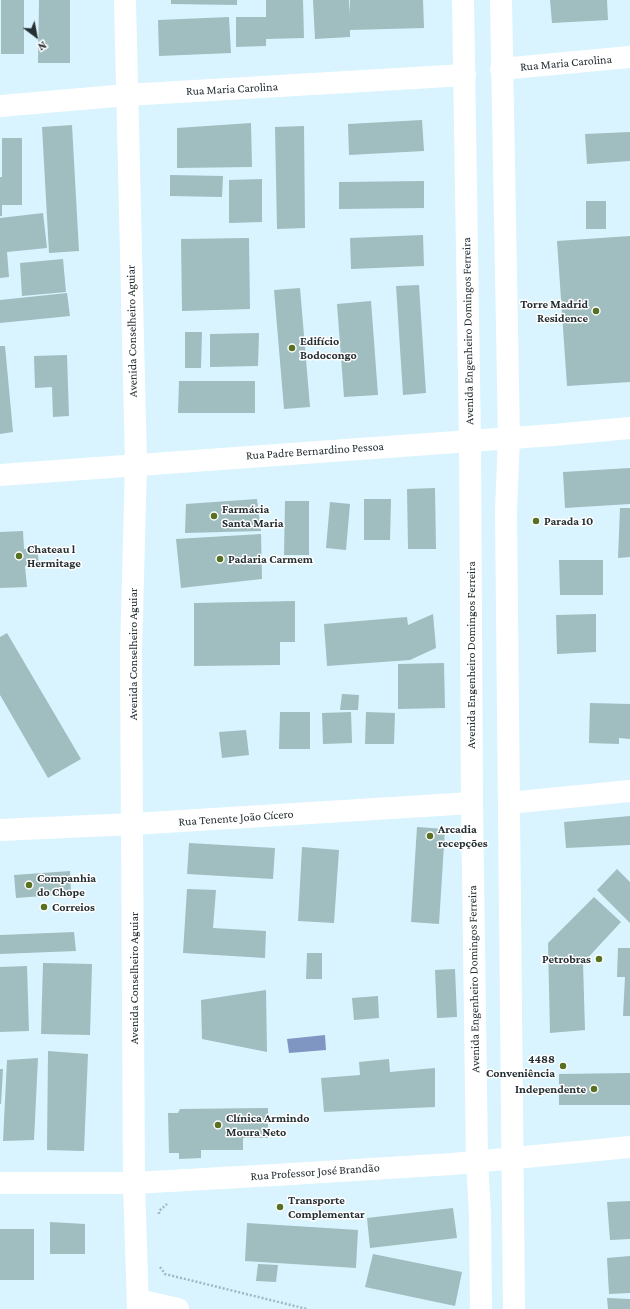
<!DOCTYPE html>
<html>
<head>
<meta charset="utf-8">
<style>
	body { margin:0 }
	#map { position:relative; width:630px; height:1309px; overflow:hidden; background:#d9f4fe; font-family:"Crimson Pro",serif }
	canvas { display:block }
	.north { position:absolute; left:16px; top:16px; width:40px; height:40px; -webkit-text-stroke:3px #fff; paint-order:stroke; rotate:148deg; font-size:11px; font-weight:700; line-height:16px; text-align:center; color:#252f33 }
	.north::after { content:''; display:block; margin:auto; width:14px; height:18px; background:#252f33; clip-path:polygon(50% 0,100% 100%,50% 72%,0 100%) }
</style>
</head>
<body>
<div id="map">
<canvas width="630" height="1309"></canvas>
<div class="north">N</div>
</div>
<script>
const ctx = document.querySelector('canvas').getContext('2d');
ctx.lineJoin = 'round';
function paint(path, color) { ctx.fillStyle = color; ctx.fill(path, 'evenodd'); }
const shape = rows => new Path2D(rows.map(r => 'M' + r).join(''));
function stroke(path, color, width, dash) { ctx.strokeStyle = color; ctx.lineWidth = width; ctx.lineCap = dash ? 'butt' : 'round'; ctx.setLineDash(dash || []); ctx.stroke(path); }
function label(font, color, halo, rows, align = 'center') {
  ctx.font = font + ' "Crimson Pro",serif'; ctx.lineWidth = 3; ctx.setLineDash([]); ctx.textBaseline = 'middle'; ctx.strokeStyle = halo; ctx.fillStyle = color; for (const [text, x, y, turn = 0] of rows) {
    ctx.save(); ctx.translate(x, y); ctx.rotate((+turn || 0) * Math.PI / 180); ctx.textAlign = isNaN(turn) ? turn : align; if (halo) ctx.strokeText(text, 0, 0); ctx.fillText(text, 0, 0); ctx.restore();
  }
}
paint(shape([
	[325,1035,326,1050,289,1053,287,1039]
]), '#8096c2');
paint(shape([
	[1,0,24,0,24,54,1,54],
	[39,0,70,0,70,63,38,63],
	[171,0,237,0,237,5,171,4],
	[266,0,303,0,304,38,266,39,266,46,236,47,236,17,266,17],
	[313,0,349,0,350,15,350,0,423,0,424,28,350,30,350,37,315,39],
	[550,0,607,0,608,20,552,23],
	[229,17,231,53,159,56,158,20],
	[422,120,424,151,349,155,348,124],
	[251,123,252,167,177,168,177,128],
	[72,125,79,251,49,253,42,127],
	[304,126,305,228,277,229,275,127],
	[630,132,630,161,587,164,585,134],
	[2,138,22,138,22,205,2,205,2,216,0,216,0,177,2,177],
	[170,175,223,176,222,197,170,196],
	[262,179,262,222,229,223,229,180],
	[424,181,424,208,339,209,339,182],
	[586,201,606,201,606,229,586,229],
	[43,213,47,248,7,252,9,277,0,278,0,218],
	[423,235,424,266,351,269,350,238],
	[630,236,630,382,567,386,557,241],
	[249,238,250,309,182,311,181,239],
	[63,259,66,292,22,296,20,263],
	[419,285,426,393,403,395,396,286],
	[300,288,310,407,284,409,274,290],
	[67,293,70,316,0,323,0,300],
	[371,301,378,395,344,397,337,304],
	[185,332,202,332,201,368,185,368],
	[259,333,258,366,210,367,210,334],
	[0,346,5,346,13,432,0,434],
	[67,355,69,416,53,417,52,387,35,388,34,356],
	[179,381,255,381,255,413,178,413],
	[630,468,630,504,565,508,563,472],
	[435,488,436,549,408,549,407,489],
	[257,499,261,531,185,533,186,504],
	[364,499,391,499,390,540,364,540],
	[285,501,309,501,309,555,284,555],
	[330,502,350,504,346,550,326,548],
	[620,508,630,508,630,557,618,558],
	[23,531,24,549,37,548,39,564,25,566,27,587,0,588,0,532],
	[261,534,262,579,181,588,176,539],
	[559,560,603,560,603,595,560,595],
	[295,601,295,642,280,642,280,665,194,666,194,603],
	[433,614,436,648,410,660,327,666,324,624,407,617,408,625],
	[596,614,596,652,557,654,556,615],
	[7,633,81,759,48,778,0,695,0,637],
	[444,663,445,708,398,709,398,664],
	[342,694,359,695,358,710,340,710],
	[590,703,630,704,630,739,619,738,619,744,589,743],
	[280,712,310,712,310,749,279,749],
	[351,712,352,743,323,744,322,713],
	[366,712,395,713,394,744,365,744],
	[246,730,249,755,222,758,219,732],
	[630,816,630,845,566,848,564,822],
	[417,827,445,829,439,924,411,922],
	[189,843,275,848,273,879,187,874],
	[302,847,339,850,334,923,298,921],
	[617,869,630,882,630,923,597,890],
	[70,871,71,894,16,898,14,875],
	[187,889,216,890,213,928,266,931,265,958,183,953],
	[594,897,621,922,583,963,585,1030,550,1033,548,943],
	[74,932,76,951,0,954,0,935],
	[618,948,630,948,630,1016,623,1016,625,977,617,977],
	[307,953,322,953,322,979,306,979],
	[43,963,92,964,90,1035,41,1034],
	[27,966,29,1031,0,1032,0,967],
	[455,969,457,1017,437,1018,435,970],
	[266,990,267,1052,202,1039,201,1000],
	[378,996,379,1018,354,1020,352,998],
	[48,1051,88,1054,84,1151,47,1150],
	[38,1058,34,1140,3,1141,7,1060],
	[389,1059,390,1072,435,1068,435,1107,324,1112,321,1078,360,1075,359,1062],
	[0,1069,3,1069,1,1104,0,1104],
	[630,1073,630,1105,559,1105,559,1074],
	[268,1108,268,1138,243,1138,243,1150,201,1150,201,1158,179,1159,179,1153,169,1153,168,1113,178,1113,180,1109],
	[630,1201,630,1239,610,1240,607,1202],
	[453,1208,457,1238,370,1248,367,1218],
	[50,1222,85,1224,85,1254,50,1254],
	[247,1223,358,1230,356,1268,245,1261],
	[0,1229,34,1229,34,1280,0,1280],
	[373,1254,462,1272,455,1306,365,1287],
	[630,1256,630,1293,609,1294,607,1258],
	[258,1264,278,1265,276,1282,256,1281],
	[607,1298,630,1299,630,1309,608,1309]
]), '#a0bdc0');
stroke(shape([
	[159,1214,159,1211,167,1204],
	[160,1267,165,1274,307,1309]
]), '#a2b8c0', 2.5, [2, 2]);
stroke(shape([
	[501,69,630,57],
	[0,106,127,95,465,75],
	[0,475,553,435,630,428],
	[509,803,630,791],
	[0,830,133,824,472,803],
	[0,1183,134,1183,275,1175,452,1164,630,1147],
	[138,1300,178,1309]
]), '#fff', 22);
stroke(shape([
	[125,0,136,464,131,653,134,1183,138,1309]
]), '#fff', 22);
stroke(shape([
	[463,0,470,440,472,803,477,1160,480,1215,481,1309],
	[501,0,509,438,506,511,514,1309]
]), '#fff', 22);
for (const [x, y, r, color] of [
	[596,311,4,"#587022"],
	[292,348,4,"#587022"],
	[214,516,4,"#587022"],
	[536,521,4,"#587022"],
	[19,556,4,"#587022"],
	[220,559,4,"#587022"],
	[430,836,4,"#587022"],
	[29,885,4,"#587022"],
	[44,907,4,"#587022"],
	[599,959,4,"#587022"],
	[563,1066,4,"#587022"],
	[594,1089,4,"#587022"],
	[218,1125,4,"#587022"],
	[280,1207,4,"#587022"]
]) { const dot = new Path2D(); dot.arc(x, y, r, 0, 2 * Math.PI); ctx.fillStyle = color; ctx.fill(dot); stroke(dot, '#fff', 1.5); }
label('12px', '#252f33', '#fff', [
	["Rua Maria Carolina",566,63,-5],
	["Rua Maria Carolina",232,89,-3],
	["Avenida Conselheiro Aguiar",132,331,-91],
	["Avenida Engenheiro Domingos Ferreira",468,331,-91],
	["Rua Padre Bernardino Pessoa",315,451,-4],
	["Avenida Conselheiro Aguiar",133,654,-90],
	["Avenida Engenheiro Domingos Ferreira",471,655,-90],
	["Rua Tenente João Cícero",236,818,-4],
	["Avenida Conselheiro Aguiar",134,978,-90],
	["Avenida Engenheiro Domingos Ferreira",474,979,-91],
	["Rua Professor José Brandão",315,1172,-4]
]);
label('bold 12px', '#252f33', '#fff', [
	["Torre Madrid",588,304,"right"],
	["Residence",588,318,"right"],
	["Edifício",300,341],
	["Bodocongo",300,355],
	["Farmácia",222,509],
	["Santa Maria",222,523],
	["Parada 10",544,521],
	["Chateau l",27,549],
	["Hermitage",27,563],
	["Padaria Carmem",228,559],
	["Arcadia",438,829],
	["recepções",438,843],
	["Companhia",37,878],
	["do Chope",37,892],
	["Correios",52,907],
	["Petrobras",591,959,"right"],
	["4488",555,1059,"right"],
	["Conveniência",555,1073,"right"],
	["Independente",586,1089,"right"],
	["Clínica Armindo",226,1118],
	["Moura Neto",226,1132],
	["Transporte",288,1200],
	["Complementar",288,1214]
], 'left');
</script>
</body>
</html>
